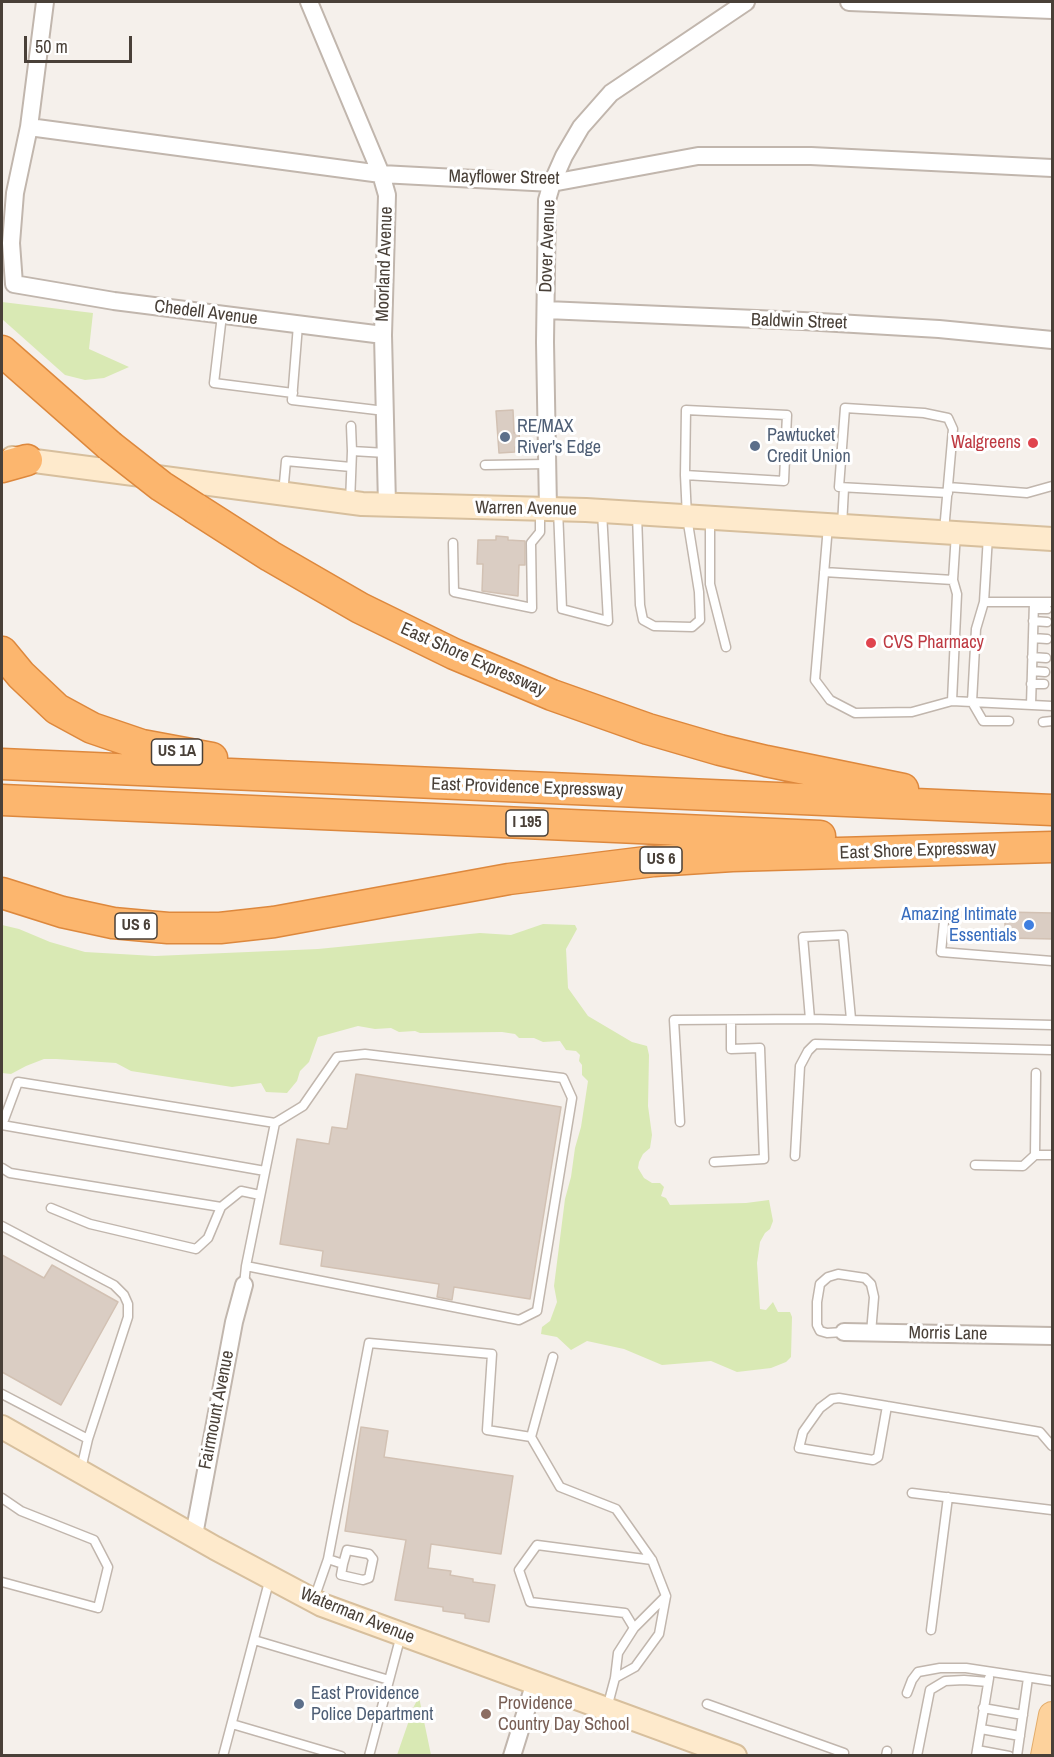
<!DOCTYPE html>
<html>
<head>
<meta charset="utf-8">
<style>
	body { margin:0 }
	#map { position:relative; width:1054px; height:1757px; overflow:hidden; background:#f5f0eb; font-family:"Archivo Narrow",sans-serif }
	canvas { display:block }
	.frame { position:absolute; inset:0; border:3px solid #494038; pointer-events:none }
	.scale { position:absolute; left:24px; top:36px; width:108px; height:27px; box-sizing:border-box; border:3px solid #494038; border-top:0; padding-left:8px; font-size:18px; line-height:21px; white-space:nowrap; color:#494038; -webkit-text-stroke:4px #fff; paint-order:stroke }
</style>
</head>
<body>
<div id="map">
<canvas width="1054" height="1757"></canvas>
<div class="frame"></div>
<div class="scale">50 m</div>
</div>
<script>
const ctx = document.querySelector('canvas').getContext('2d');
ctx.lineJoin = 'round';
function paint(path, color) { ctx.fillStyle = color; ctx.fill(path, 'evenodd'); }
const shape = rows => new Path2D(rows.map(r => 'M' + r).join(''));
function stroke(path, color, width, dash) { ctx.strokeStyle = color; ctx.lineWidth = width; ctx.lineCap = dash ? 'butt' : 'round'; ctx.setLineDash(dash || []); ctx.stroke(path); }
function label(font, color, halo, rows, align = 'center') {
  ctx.font = font + ' "Archivo Narrow",sans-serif'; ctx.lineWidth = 6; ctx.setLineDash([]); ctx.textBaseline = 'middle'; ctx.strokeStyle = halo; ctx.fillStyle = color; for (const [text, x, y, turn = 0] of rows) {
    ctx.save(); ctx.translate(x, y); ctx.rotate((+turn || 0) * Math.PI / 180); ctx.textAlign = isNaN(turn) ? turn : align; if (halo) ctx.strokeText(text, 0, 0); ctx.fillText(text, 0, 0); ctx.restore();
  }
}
paint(shape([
	[2,302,93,313,89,349,129,367,104,378,85,380,65,375,2,319],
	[543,924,575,925,577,929,566,949,568,988,588,1016,632,1042,647,1046,649,1055,648,1106,652,1135,650,1148,643,1154,639,1162,638,1168,644,1178,652,1183,660,1183,664,1187,661,1196,666,1198,670,1205,746,1203,769,1200,773,1221,770,1229,765,1233,760,1242,757,1263,760,1309,766,1310,773,1302,778,1312,790,1312,792,1317,791,1357,786,1362,771,1368,737,1372,711,1361,662,1365,624,1349,587,1341,571,1350,557,1337,541,1334,542,1327,550,1321,557,1302,554,1286,565,1199,571,1177,575,1148,581,1127,588,1081,582,1075,582,1065,579,1061,580,1055,576,1051,566,1050,560,1041,543,1042,534,1038,519,1038,515,1034,502,1032,420,1033,415,1031,399,1032,391,1028,375,1029,358,1026,318,1037,309,1062,300,1071,297,1081,287,1093,266,1092,261,1083,232,1087,131,1071,116,1063,56,1059,44,1059,26,1066,11,1074,2,1073,2,925,19,929,50,942,85,952,155,956,318,949,480,933,511,935],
	[419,1697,431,1755,397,1755,414,1706]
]), '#d9e9b4');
const building = shape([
	[513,410,514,433,519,432,520,447,515,447,515,452,499,453,496,411,513,410],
	[496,536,508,537,508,540,525,541,525,565,519,565,518,596,482,591,483,564,477,564,478,540,496,540,496,536],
	[1005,912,1053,913,1053,939,1005,938,1005,912],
	[356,1074,561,1107,530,1299,454,1287,452,1300,437,1297,439,1284,321,1266,323,1251,280,1244,297,1139,329,1144,332,1127,347,1129,356,1074],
	[2,1255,44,1278,52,1265,118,1302,61,1405,2,1372,2,1255],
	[361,1427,388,1431,384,1457,513,1476,501,1554,431,1544,428,1568,451,1571,450,1575,473,1579,473,1582,495,1585,489,1622,465,1618,465,1614,443,1611,443,1607,395,1600,406,1540,345,1531,361,1427]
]);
paint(building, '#dacdc3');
stroke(building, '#d2c1b3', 1.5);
const service = shape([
	[222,315,214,383,293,393],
	[298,325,292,400,385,411],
	[351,426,352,451],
	[485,465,547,464],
	[685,475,784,481,785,458],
	[948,487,1027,493,1052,486],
	[283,494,286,461,351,467],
	[350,503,352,451,386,453],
	[558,509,562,609,608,621,602,512],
	[637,514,640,605,643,620,654,626,692,627,700,620,699,592,687,517,685,475,686,410,787,415,786,436],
	[710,519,710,584,726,647],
	[828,526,815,680,830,700,855,713,912,712,952,701],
	[842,526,844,488],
	[944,531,953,429,948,418,924,413,845,408,839,487,948,493],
	[956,533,953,580,957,594,952,701,972,702,983,721,1009,721],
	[988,536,984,602,976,629,972,702,1052,706],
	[453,543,454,592,532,608,531,543,540,532,540,510],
	[824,572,953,580],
	[984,602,1052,602],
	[1034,609,1047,609],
	[1033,621,1047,622],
	[1033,638,1047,639],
	[1032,657,1046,658],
	[1032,671,1045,672],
	[1031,684,1044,684],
	[1031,705,1034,602],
	[1043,722,1052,721],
	[944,922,941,952,1052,961],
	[851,1019,843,935,803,937,810,1019,1052,1025],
	[680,1122,674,1020,810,1019],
	[2,1125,18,1082,275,1123],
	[2,1125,265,1171],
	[1035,1155,1052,1155],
	[795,1156,800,1066,808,1051,815,1044,1052,1050],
	[714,1162,764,1159,760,1048,731,1049,731,1020],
	[975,1165,1023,1166,1035,1155,1036,1073],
	[2,1168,10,1173,221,1207,241,1191,260,1195],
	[51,1208,90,1224,196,1249,208,1238,221,1207],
	[2,1226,114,1285,124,1295,128,1304,128,1317,88,1439,81,1469],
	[244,1285,246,1266,275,1123,303,1106,337,1057,365,1054,563,1078,572,1098,537,1311,519,1320,246,1266],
	[844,1332,827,1333,820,1331,817,1325,817,1302,820,1284,828,1277,838,1274,865,1278,871,1284,874,1297,871,1333],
	[553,1357,531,1437,560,1487,616,1509,652,1560,666,1596,659,1634,635,1667,615,1678],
	[2,1394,88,1439],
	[887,1406,878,1457,873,1460,799,1448,803,1432,820,1408,832,1399,839,1398,887,1406,1040,1432,1052,1446],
	[912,1493,1052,1510],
	[2,1498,21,1511,94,1540,108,1567,98,1608,2,1582],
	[328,1559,343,1564,341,1575,363,1580,369,1578,373,1559,369,1554,347,1550,343,1564],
	[314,1599,328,1559,369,1343,492,1354,487,1430,531,1437],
	[634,1628,625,1613,530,1602,519,1570,537,1545,652,1560],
	[931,1630,948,1497],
	[254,1640,389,1680],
	[907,1693,912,1680,918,1672,940,1668,966,1668,1052,1681],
	[707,1704,844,1753,843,1756],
	[607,1708,615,1678,618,1653,634,1628,666,1596],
	[983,1708,1023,1715],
	[232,1724,341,1756],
	[981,1729,1020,1736],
	[977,1750,1009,1756],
	[223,1756,270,1578],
	[369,1756,401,1635],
	[886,1756,887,1751],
	[917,1756,930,1690,945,1681,964,1680,988,1682],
	[976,1756,989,1678],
	[1017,1756,1028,1678]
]);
const minor = shape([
	[45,2,29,127,15,193,11,243,14,284,114,301,383,335],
	[309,2,381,174,387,195,383,335,387,505],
	[849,2,1052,10],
	[29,127,381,174,552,183,698,156,811,156,1052,168],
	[546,310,803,321,939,329,1052,340],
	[548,509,545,342,547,200,552,183,564,156,581,127,611,93,746,2],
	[844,1332,1052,1336],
	[194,1535,234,1322,244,1285],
	[512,1756,535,1682]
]);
const secondary = shape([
	[12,458,362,504,586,510,1052,539],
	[2,1427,215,1548,322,1605,735,1756]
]);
const primary = shape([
	[1044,1756,1052,1715]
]);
const motorway = shape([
	[2,351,110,446],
	[2,467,27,460],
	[195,508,270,556,360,608,454,654,552,695,648,729,720,750,766,761,903,789],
	[2,652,21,675,57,709,92,728,142,745,212,758],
	[2,764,1052,810],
	[2,800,820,836],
	[2,893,62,912,113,923,168,928,220,928,274,922,509,879,654,861,732,856,1052,847]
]);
stroke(service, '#c1b6ad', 11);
stroke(minor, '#c1b6ad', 20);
stroke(secondary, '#d7bf9d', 26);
stroke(primary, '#e3ac6a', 28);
stroke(motorway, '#dd883d', 33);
stroke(service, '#fff', 8);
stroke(minor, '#fff', 16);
stroke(secondary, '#feeacc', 22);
stroke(primary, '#fdd29c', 26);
stroke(motorway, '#fcb66e', 30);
const motorwayBridge = shape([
	[110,446,161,486,195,508]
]);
stroke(motorwayBridge, '#dd883d', 33, []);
stroke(motorwayBridge, '#fcb66e', 30);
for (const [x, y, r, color] of [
	[505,437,6,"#5c6f8a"],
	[1033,443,6,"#e0444e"],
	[755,446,6,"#5c6f8a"],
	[871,643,6,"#e0444e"],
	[1029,925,6,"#3f7fe0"],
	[299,1704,6,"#5c6f8a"],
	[486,1714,6,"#8d6e63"]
]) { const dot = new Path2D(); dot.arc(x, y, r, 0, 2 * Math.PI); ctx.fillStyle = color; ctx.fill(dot); stroke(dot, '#fff', 2); }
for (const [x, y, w] of [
	[177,752,51],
	[527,823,42],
	[661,860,42],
	[136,926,42]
]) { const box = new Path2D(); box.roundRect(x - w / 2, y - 13, w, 26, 4.5); ctx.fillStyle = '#fff'; ctx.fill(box); stroke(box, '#494038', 1.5); }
label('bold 16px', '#494038', null, [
	["US 1A",177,752],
	["I 195",527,823],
	["US 6",661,860],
	["US 6",136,926]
]);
label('18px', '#494038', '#fff', [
	["Mayflower Street",504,178,1],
	["Dover Avenue",548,246,-88],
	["Moorland Avenue",385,264,-88],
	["Chedell Avenue",206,313,7],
	["Baldwin Street",799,322,2],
	["Warren Avenue",526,509,1],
	["East Shore Expressway",473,660,24],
	["East Providence Expressway",527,788,2],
	["East Shore Expressway",918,851,-2],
	["Morris Lane",948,1334,1],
	["Fairmount Avenue",217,1410,-79],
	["Waterman Avenue",357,1616,22]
]);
label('18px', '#4e5e75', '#fff', [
	["RE/MAX",517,427],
	["River's Edge",517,448],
	["Pawtucket",767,436],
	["Credit Union",767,457],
	["East Providence",311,1694],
	["Police Department",311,1715]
], 'left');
label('18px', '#be3a42', '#fff', [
	["Walgreens",1021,443],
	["CVS Pharmacy",883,643,"left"]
], 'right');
label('18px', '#366cbe', '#fff', [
	["Amazing Intimate",1017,915],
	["Essentials",1017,936]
], 'right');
label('18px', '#785e54', '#fff', [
	["Providence",498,1704],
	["Country Day School",498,1725]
], 'left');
</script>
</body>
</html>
